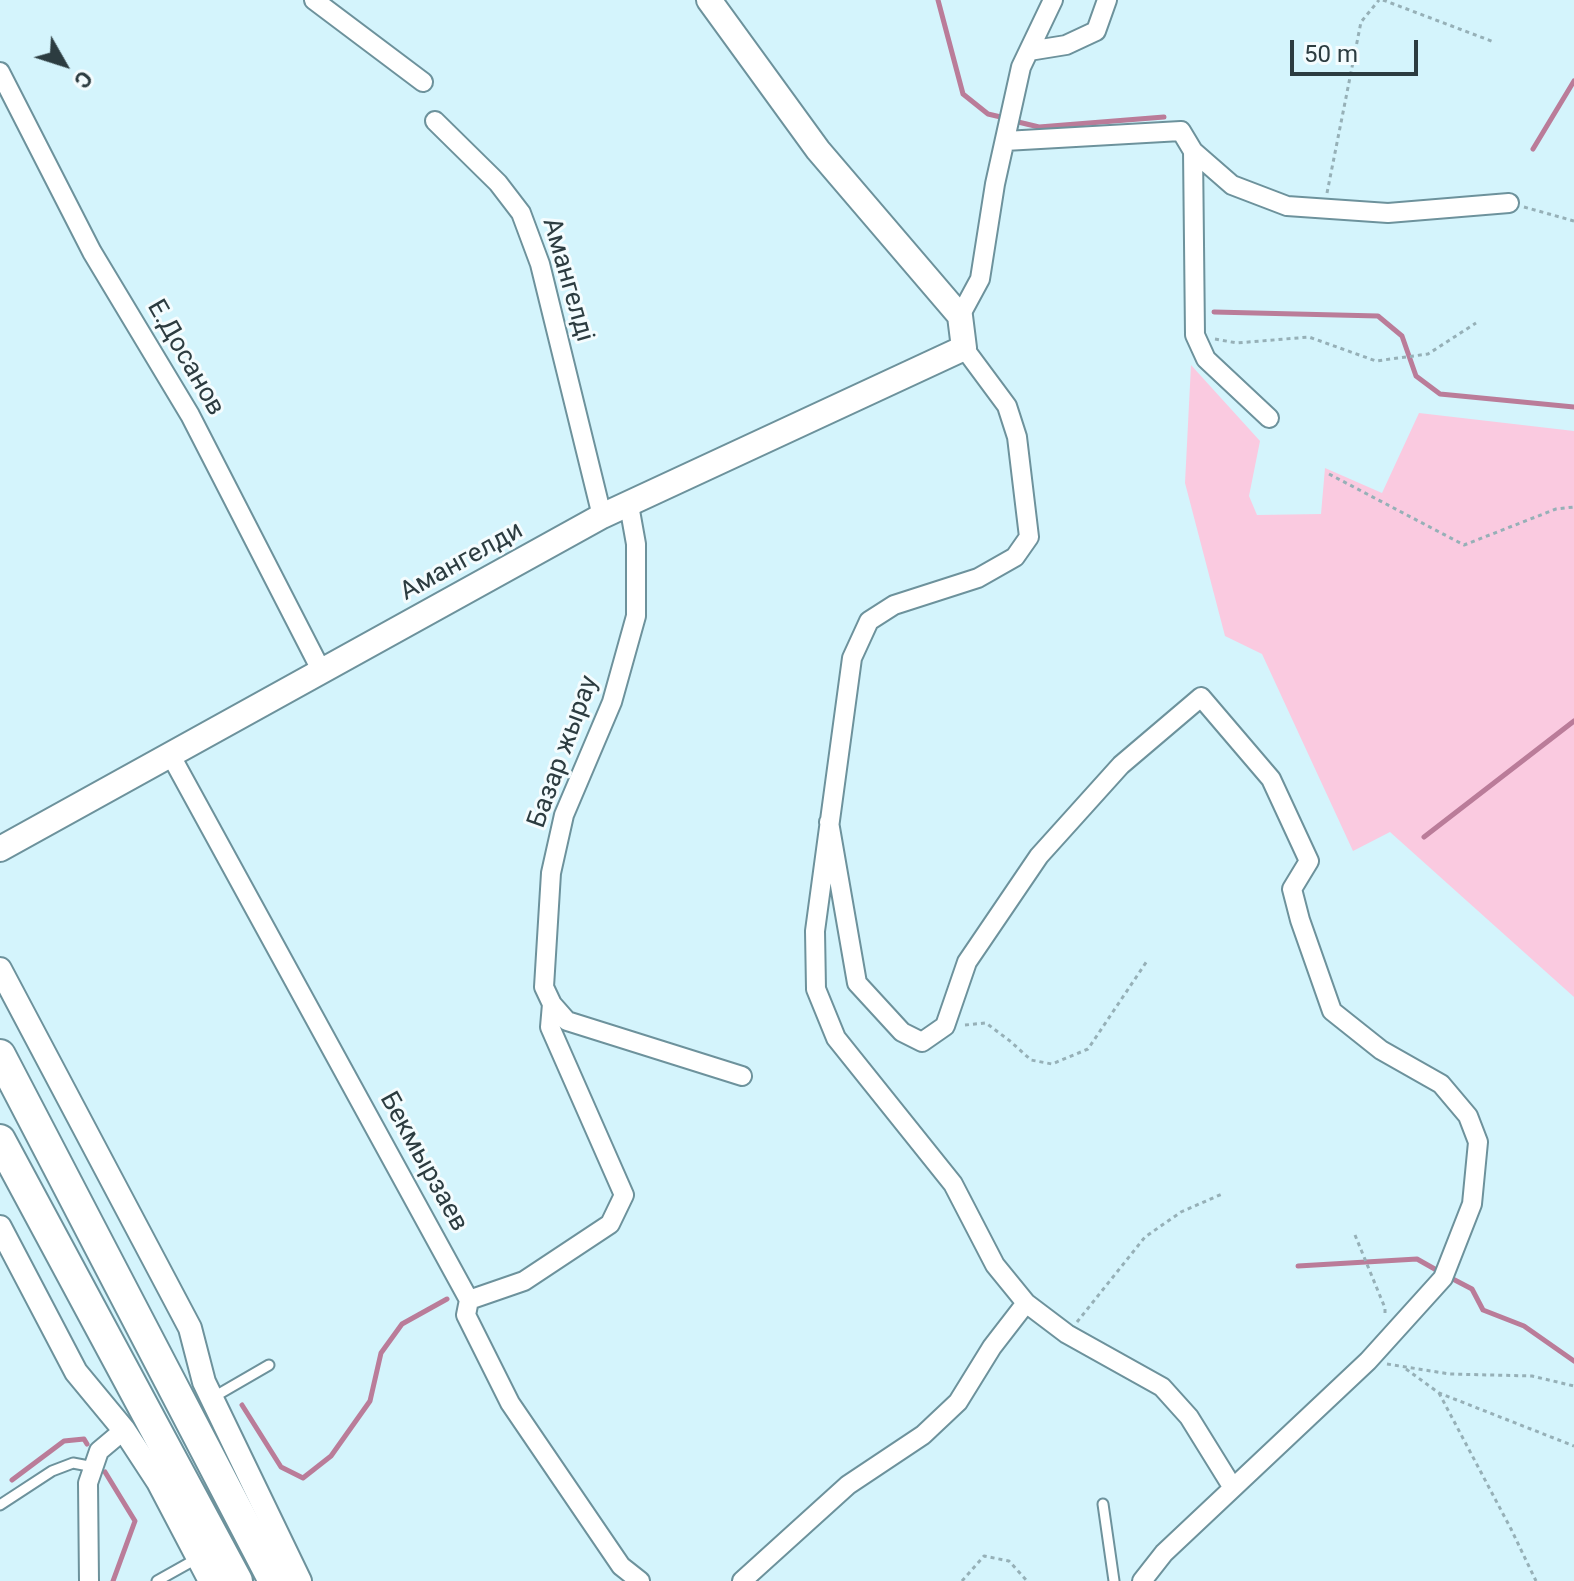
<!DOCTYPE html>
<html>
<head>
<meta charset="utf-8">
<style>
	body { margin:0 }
	#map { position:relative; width:1574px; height:1581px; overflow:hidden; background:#d4f4fc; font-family:Roboto,sans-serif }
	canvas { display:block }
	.north { position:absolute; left:24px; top:24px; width:80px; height:80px; -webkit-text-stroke:6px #f4fcfe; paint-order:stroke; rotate:129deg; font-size:22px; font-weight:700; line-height:32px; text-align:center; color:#2c3c40 }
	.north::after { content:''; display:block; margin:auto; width:28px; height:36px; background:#2c3c40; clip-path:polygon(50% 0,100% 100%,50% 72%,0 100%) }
	.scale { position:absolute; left:1290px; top:40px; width:128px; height:36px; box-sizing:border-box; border:4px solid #2c3c40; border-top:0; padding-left:10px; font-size:24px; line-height:28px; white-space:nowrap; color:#2c3c40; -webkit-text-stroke:6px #f4fcfe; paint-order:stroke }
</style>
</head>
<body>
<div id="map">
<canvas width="1574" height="1581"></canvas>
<div class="north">С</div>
<div class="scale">50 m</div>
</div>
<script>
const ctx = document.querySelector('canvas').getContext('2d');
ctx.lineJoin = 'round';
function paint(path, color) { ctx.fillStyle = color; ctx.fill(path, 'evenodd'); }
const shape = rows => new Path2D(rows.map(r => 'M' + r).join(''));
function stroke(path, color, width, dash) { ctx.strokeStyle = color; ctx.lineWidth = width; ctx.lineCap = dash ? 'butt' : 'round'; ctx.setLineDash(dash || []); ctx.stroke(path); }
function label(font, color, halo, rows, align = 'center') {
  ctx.font = font + ' Roboto,sans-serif'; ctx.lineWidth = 6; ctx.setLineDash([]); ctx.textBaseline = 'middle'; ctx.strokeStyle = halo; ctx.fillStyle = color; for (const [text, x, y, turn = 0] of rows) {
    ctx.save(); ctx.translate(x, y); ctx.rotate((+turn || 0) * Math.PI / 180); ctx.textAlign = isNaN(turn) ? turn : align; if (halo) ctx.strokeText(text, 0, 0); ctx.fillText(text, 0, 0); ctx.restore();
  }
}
paint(shape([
	[1191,365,1260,441,1249,496,1257,515,1321,514,1325,468,1382,493,1419,413,1574,431,1574,997,1390,832,1353,851,1262,654,1225,636,1185,483]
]), '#facae0');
stroke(shape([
	[938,0,963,94,988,114,1005,118],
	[1014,121,1039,127,1164,117],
	[1533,149,1574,81],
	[1214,312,1378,316,1402,336,1416,376,1440,394,1574,407],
	[1424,837,1574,721],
	[1298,1266,1417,1259,1440,1272],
	[1449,1277,1472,1289,1483,1310,1524,1326,1574,1361],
	[242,1405,281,1467,303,1478,331,1456,370,1401,381,1353,402,1324,447,1299],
	[105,1472,135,1521,113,1581],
	[12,1480,64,1441,84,1439,87,1444]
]), '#ba7c99', 5);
const service = shape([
	[212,1398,269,1365],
	[1103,1504,1114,1581],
	[0,1505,52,1471,73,1463,94,1467],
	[157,1581,198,1558]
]);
const minor = shape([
	[314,0,423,82],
	[1029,51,1066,45,1096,31,1107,0],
	[0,72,92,252,190,415,322,672],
	[435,121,498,183,521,213,540,264,602,516],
	[1005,141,1181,131,1193,151,1195,335,1206,359,1269,418],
	[1193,151,1232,185,1287,206,1388,213,1509,203],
	[960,316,980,279,995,184,1021,67,1053,0],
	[964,348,1007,406,1017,437,1029,537,1015,557,978,578,894,605,869,621,852,658,815,931,816,989,836,1038,953,1184,995,1265,1026,1303,1067,1334,1162,1387,1189,1417,1233,1488],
	[629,505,636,544,636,616,612,702,564,815,551,873,544,987,552,1004,567,1021,742,1076],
	[170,754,469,1300,466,1315,510,1403,621,1566,640,1581],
	[829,822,857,983,902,1032,922,1042,945,1026,967,962,1039,856,1121,765,1201,697,1271,779,1309,861,1292,889,1300,920,1332,1011,1381,1050,1441,1084,1468,1116,1478,1142,1472,1204,1443,1278,1368,1361,1164,1553,1142,1581],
	[469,1300,524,1281,610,1224,624,1195,550,1027,552,1004],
	[89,1581,88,1483,99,1451,124,1430],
	[742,1581,848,1485,923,1435,958,1402,992,1347,1026,1303]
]);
const tertiary = shape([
	[0,969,190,1328,204,1382,300,1581],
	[0,1227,76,1372,124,1430,158,1482,210,1581]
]);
const secondary = shape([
	[0,849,602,516,964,348,960,316,818,150,709,0]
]);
const trunk = shape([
	[0,1055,274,1581],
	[0,1140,237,1581]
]);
stroke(service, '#6d929c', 13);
stroke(minor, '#6d929c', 22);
stroke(tertiary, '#6d929c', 26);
stroke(secondary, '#6d929c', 28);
stroke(trunk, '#6d929c', 34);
stroke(shape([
	[1383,0,1494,42],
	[1327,193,1361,22,1379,0],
	[1524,207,1574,221],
	[1215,339,1237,343,1309,337,1376,361,1428,354,1476,323],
	[1329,474,1464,545,1556,509,1574,507],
	[965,1025,986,1023,1010,1041,1031,1060,1052,1064,1088,1049,1147,961],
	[1355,1235,1385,1308,1385,1317],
	[1077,1322,1145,1237,1181,1212,1222,1194],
	[1387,1364,1450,1374,1532,1376,1574,1386],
	[1406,1369,1439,1393,1574,1446],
	[1439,1393,1511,1529,1536,1581],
	[962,1581,984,1556,1009,1561,1027,1581]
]), '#96b0b7', 3, [4, 4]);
stroke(service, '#fff', 9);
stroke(minor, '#fff', 18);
stroke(tertiary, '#fff', 22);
stroke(secondary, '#fff', 24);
stroke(trunk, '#fff', 30);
label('26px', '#2c3c40', '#f4fcfe', [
	["Амангелді",567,280,74],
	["Е.Досанов",185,358,60],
	["Амангелди",462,562,-29],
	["Базар жырау",564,752,-70],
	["Бекмырзаев",423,1162,61]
]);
</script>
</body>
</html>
